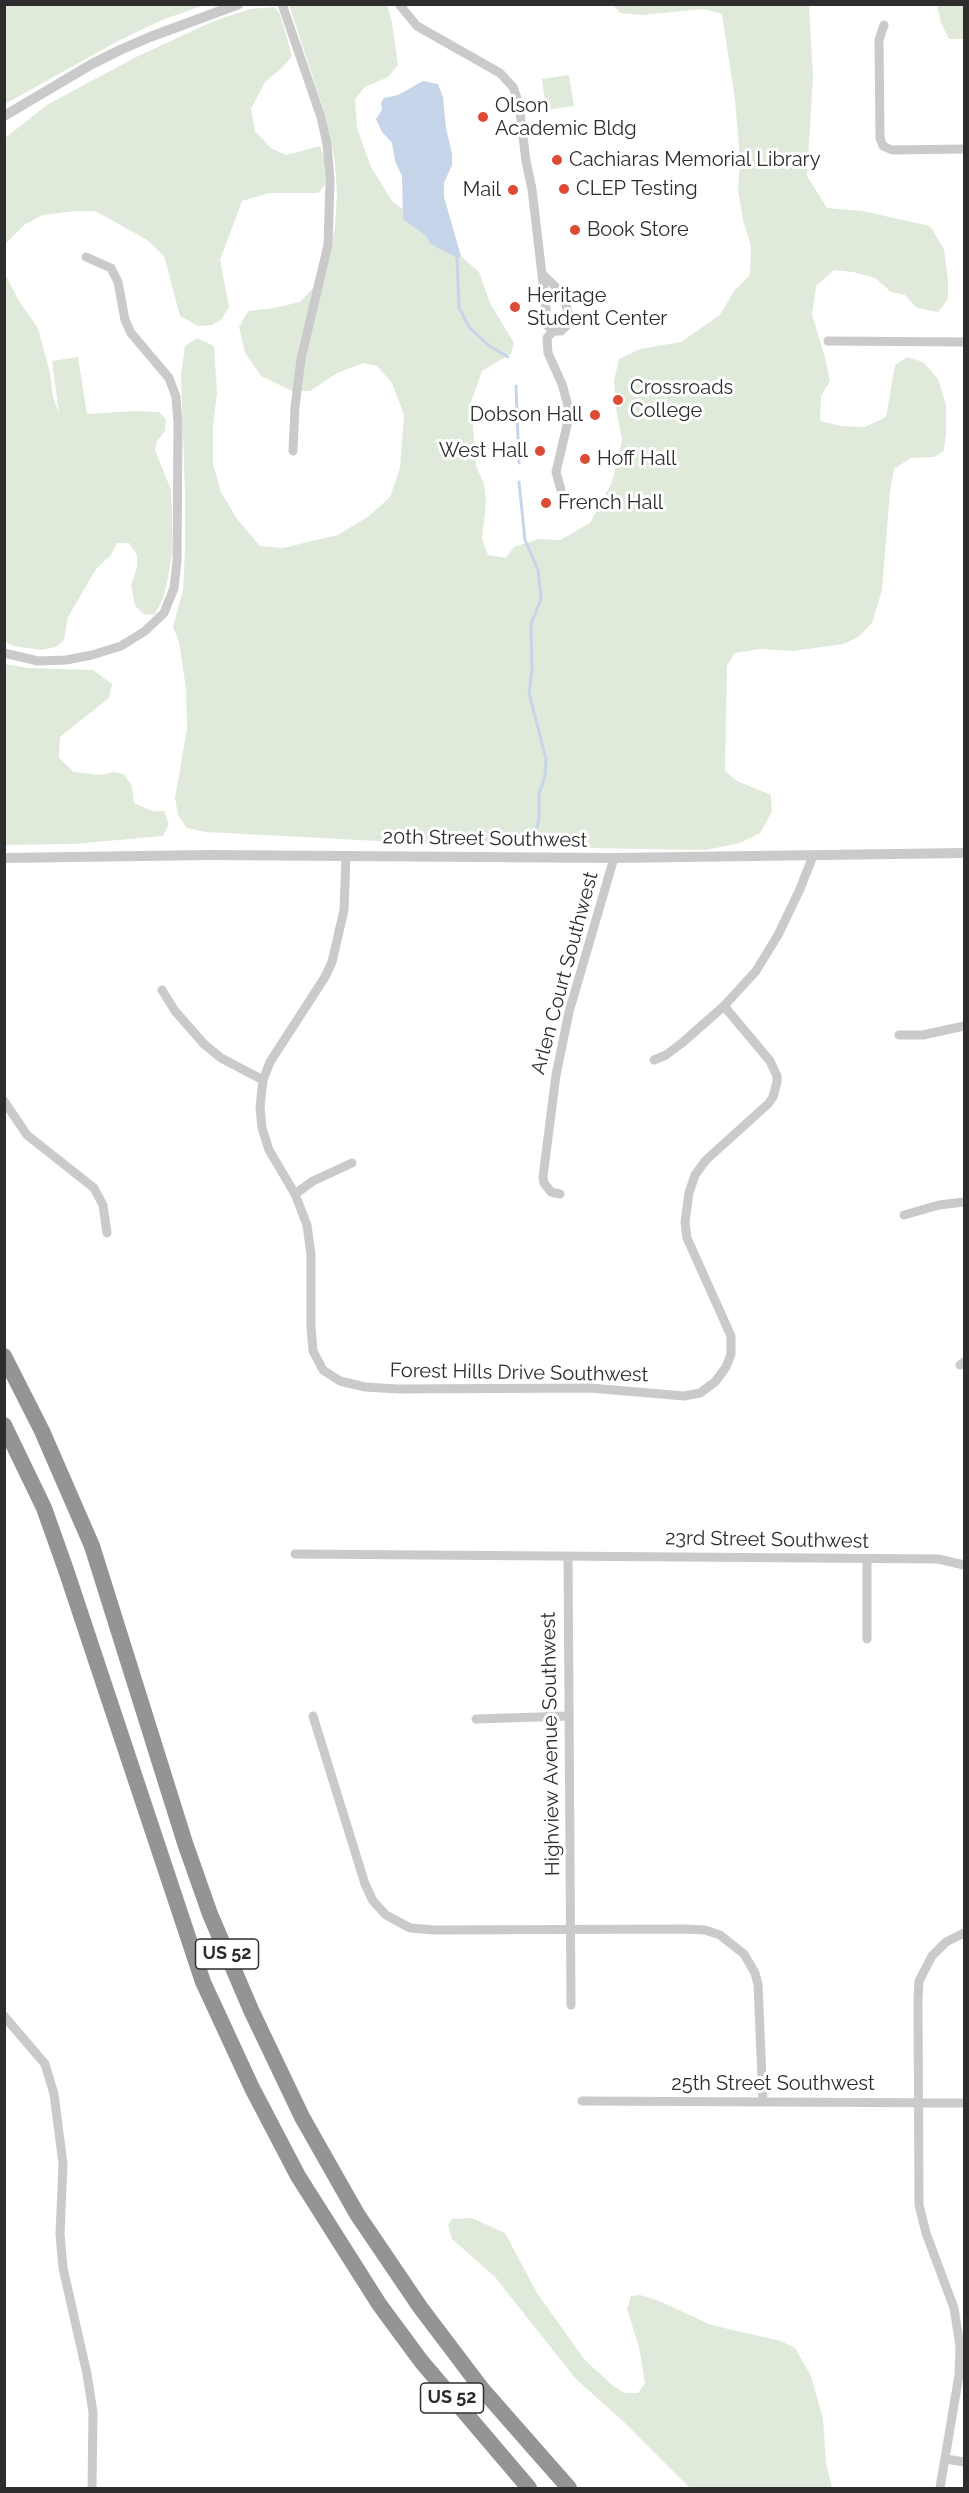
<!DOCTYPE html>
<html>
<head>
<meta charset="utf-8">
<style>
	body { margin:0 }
	#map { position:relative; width:969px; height:2493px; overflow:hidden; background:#fff; font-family:Raleway,sans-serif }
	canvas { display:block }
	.frame { position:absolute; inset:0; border:6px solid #2d2d2d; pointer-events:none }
</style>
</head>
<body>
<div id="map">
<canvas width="969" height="2493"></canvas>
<div class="frame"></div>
</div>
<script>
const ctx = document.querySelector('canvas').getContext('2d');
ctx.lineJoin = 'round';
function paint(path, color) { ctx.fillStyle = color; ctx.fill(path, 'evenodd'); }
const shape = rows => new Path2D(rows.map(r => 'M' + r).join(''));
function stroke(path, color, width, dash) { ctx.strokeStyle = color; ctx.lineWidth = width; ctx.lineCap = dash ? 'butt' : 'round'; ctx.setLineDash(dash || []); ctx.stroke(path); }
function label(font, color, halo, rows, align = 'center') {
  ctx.font = font + ' Raleway,sans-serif'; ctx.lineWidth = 6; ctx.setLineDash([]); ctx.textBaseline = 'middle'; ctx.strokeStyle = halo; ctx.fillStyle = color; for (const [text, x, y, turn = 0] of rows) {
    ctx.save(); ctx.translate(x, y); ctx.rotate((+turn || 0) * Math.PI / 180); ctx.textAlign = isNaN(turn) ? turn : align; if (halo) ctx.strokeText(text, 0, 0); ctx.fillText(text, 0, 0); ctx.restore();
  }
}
paint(shape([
	[4,5,5,4,205,5,162,20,118,41,5,104],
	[289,5,387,5,392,22,398,65,388,77,365,87,355,99,357,128,371,167,392,201,451,247,479,272,490,303,514,343,511,354,482,371,471,402,476,466,484,484,486,502,482,539,488,555,506,558,514,547,538,539,560,540,590,523,612,482,622,440,616,408,614,381,619,359,640,349,681,342,720,315,734,291,750,275,751,246,743,220,738,190,740,158,735,100,722,14,703,9,642,15,620,13,613,5,809,5,813,77,807,176,827,208,862,211,930,226,944,249,948,280,948,299,938,312,917,308,905,295,891,292,875,278,853,272,834,270,816,286,812,315,825,357,830,381,821,396,820,421,841,426,865,427,886,417,895,365,907,357,923,362,938,379,946,405,946,433,944,451,934,457,911,458,894,469,890,492,882,590,872,623,858,637,844,644,793,651,760,649,735,653,727,666,725,771,737,781,771,795,772,812,760,833,740,843,706,850,474,846,206,832,187,828,178,815,175,798,187,729,186,689,179,642,173,627,183,590,185,548,185,494,181,375,185,346,197,338,214,346,217,392,213,426,213,464,221,492,237,519,260,546,283,548,338,535,369,516,390,497,400,468,404,415,392,383,377,366,364,363,339,372,310,391,292,391,261,376,245,353,239,327,248,311,274,308,300,302,326,274,335,227,337,194,335,162,326,117],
	[937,5,964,5,964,39,949,39,941,23],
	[274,7,280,14,292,56,283,67,265,82,251,109,255,131,271,148,286,155,320,146,324,159,325,185,318,193,269,193,242,201,220,260,229,307,221,320,212,325,198,326,180,316,164,256,146,239,95,211,75,211,43,215,24,225,5,244,5,274,19,301,38,328,50,373,53,397,59,413,52,361,78,357,87,414,135,411,159,412,166,419,165,431,157,441,155,450,171,490,172,512,172,552,168,578,163,599,155,614,145,615,135,606,131,585,137,567,137,555,129,543,117,543,111,555,96,569,68,617,64,640,56,647,41,650,14,646,5,642,5,138,47,105,136,57,214,21,250,9],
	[569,75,574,106,546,110,542,79],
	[4,664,29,668,93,670,112,684,109,698,60,737,59,758,74,772,100,775,114,772,124,774,132,786,134,803,153,811,164,811,169,824,163,836,73,844,5,845],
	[472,2218,505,2233,537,2293,584,2359,612,2385,624,2393,638,2393,645,2383,639,2347,627,2309,631,2296,640,2295,657,2300,711,2325,781,2341,795,2348,811,2376,823,2418,826,2462,832,2488,690,2488,627,2425,575,2378,495,2277,452,2239,448,2225,452,2219]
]), '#e0eadb');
paint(shape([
	[423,81,438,84,443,97,446,128,452,153,452,165,444,183,444,197,461,256,457,258,431,244,426,236,403,219,402,176,395,161,392,143,382,132,376,119,382,110,381,102,384,98,398,95]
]), '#c7d5ea');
stroke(shape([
	[457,258,459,307,469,327,488,345,508,357],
	[516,386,519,463],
	[519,482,525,540,538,570,541,599,531,624,532,670,529,693,546,759,545,776,539,794,539,819,533,842]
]), '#c7d5ea', 3);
stroke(shape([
	[282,4,321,117,327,144,330,180,328,245,301,359,295,407,293,451],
	[399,4,417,26,500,73,513,87,519,104,526,161,532,189,548,326,553,331,561,331,567,325,569,316,566,305,560,291,543,275],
	[884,25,879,40,880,138,883,146,892,150,964,149],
	[553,331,547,338,548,353,562,384,568,406,568,421,556,472,561,490],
	[828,341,964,342],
	[4,653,38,661,66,660,92,655,121,646,145,631,164,613,174,588,177,561,178,423,176,397,169,378,131,333,125,320,118,282,111,268,86,257],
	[346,856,344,910,332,962,325,977,270,1062,263,1080,260,1107,262,1128,269,1150,295,1194,307,1225,311,1255,311,1327,313,1351,323,1370,340,1381,365,1387,398,1389,590,1388,684,1396,700,1393,715,1382,726,1367,731,1354,731,1336,687,1238,685,1222,689,1193,695,1175,706,1160,768,1104,773,1097,777,1082,777,1076,770,1061,724,1006],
	[162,990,175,1011,204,1044,221,1058,263,1080],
	[899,1035,923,1035,964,1026],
	[654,1060,666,1055,682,1043,724,1006,756,971,778,935,800,889,813,856],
	[4,1101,27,1135,94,1188,103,1205,107,1233],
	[295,1194,313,1181,352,1163],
	[560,1194,551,1192,544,1183,543,1177,556,1075,569,1012,614,858],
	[904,1215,939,1205,964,1202],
	[960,1365,964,1362],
	[295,1554,938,1559,964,1565],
	[568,1556,571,2005],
	[867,1559,867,1639],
	[313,1716,365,1884,373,1901,386,1915,410,1928,434,1930,685,1929,705,1930,720,1935,744,1954,755,1973,758,1984,763,2102],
	[476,1719,569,1716],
	[4,2016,45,2064,54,2094,63,2164,60,2234,63,2268,87,2374,93,2412,92,2488],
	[582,2101,964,2103],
	[946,2459,964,2462],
	[940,2488,959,2375,960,2346,954,2308,926,2233,919,2205,918,1999,919,1981,932,1956,946,1942,964,1933]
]), '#cacaca', 9);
stroke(shape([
	[4,116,92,64,120,50,150,37,239,4],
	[4,858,209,855,614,858,964,853]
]), '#cacaca', 10);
stroke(shape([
	[4,1356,42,1431,92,1546,185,1843,210,1914,251,2010,302,2117,357,2214,420,2307,482,2389,569,2488],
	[4,1425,44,1508,66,1570,203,1982,252,2088,298,2176,379,2304,421,2361,529,2488]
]), '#949494', 16);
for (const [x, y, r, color] of [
	[483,117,6,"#de4a34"],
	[557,160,6,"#de4a34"],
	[564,189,6,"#de4a34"],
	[513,190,6,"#de4a34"],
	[575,230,6,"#de4a34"],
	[515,307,6,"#de4a34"],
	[618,400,6,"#de4a34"],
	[595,415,6,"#de4a34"],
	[540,451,6,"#de4a34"],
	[585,459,6,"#de4a34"],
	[546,503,6,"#de4a34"]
]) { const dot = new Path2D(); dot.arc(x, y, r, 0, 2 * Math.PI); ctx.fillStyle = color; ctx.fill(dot); stroke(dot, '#fff', 2); }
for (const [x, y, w] of [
	[227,1954,63],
	[452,2398,63]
]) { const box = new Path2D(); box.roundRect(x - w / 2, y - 15, w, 30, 4.5); ctx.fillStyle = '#fff'; ctx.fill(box); stroke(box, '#2d2d2d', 1.5); }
label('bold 18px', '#2d2d2d', null, [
	["US 52",227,1954],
	["US 52",452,2398]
]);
label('20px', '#2d2d2d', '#fff', [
	["Olson",495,106],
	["Academic Bldg",495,129],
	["Cachiaras Memorial Library",569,160],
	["CLEP Testing",576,189],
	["Mail",501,190,"right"],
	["Book Store",587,230],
	["Heritage",527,296],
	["Student Center",527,319],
	["Crossroads",630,388],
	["College",630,411],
	["Dobson Hall",583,415,"right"],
	["West Hall",528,451,"right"],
	["Hoff Hall",597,459],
	["French Hall",558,503]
], 'left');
label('20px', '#2d2d2d', '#fff', [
	["20th Street Southwest",485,839,1],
	["Arlen Court Southwest",565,973,-75],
	["Forest Hills Drive Southwest",519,1373,1],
	["23rd Street Southwest",767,1540,1],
	["Highview Avenue Southwest",551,1744,-91],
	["25th Street Southwest",773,2084]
]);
</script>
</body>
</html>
